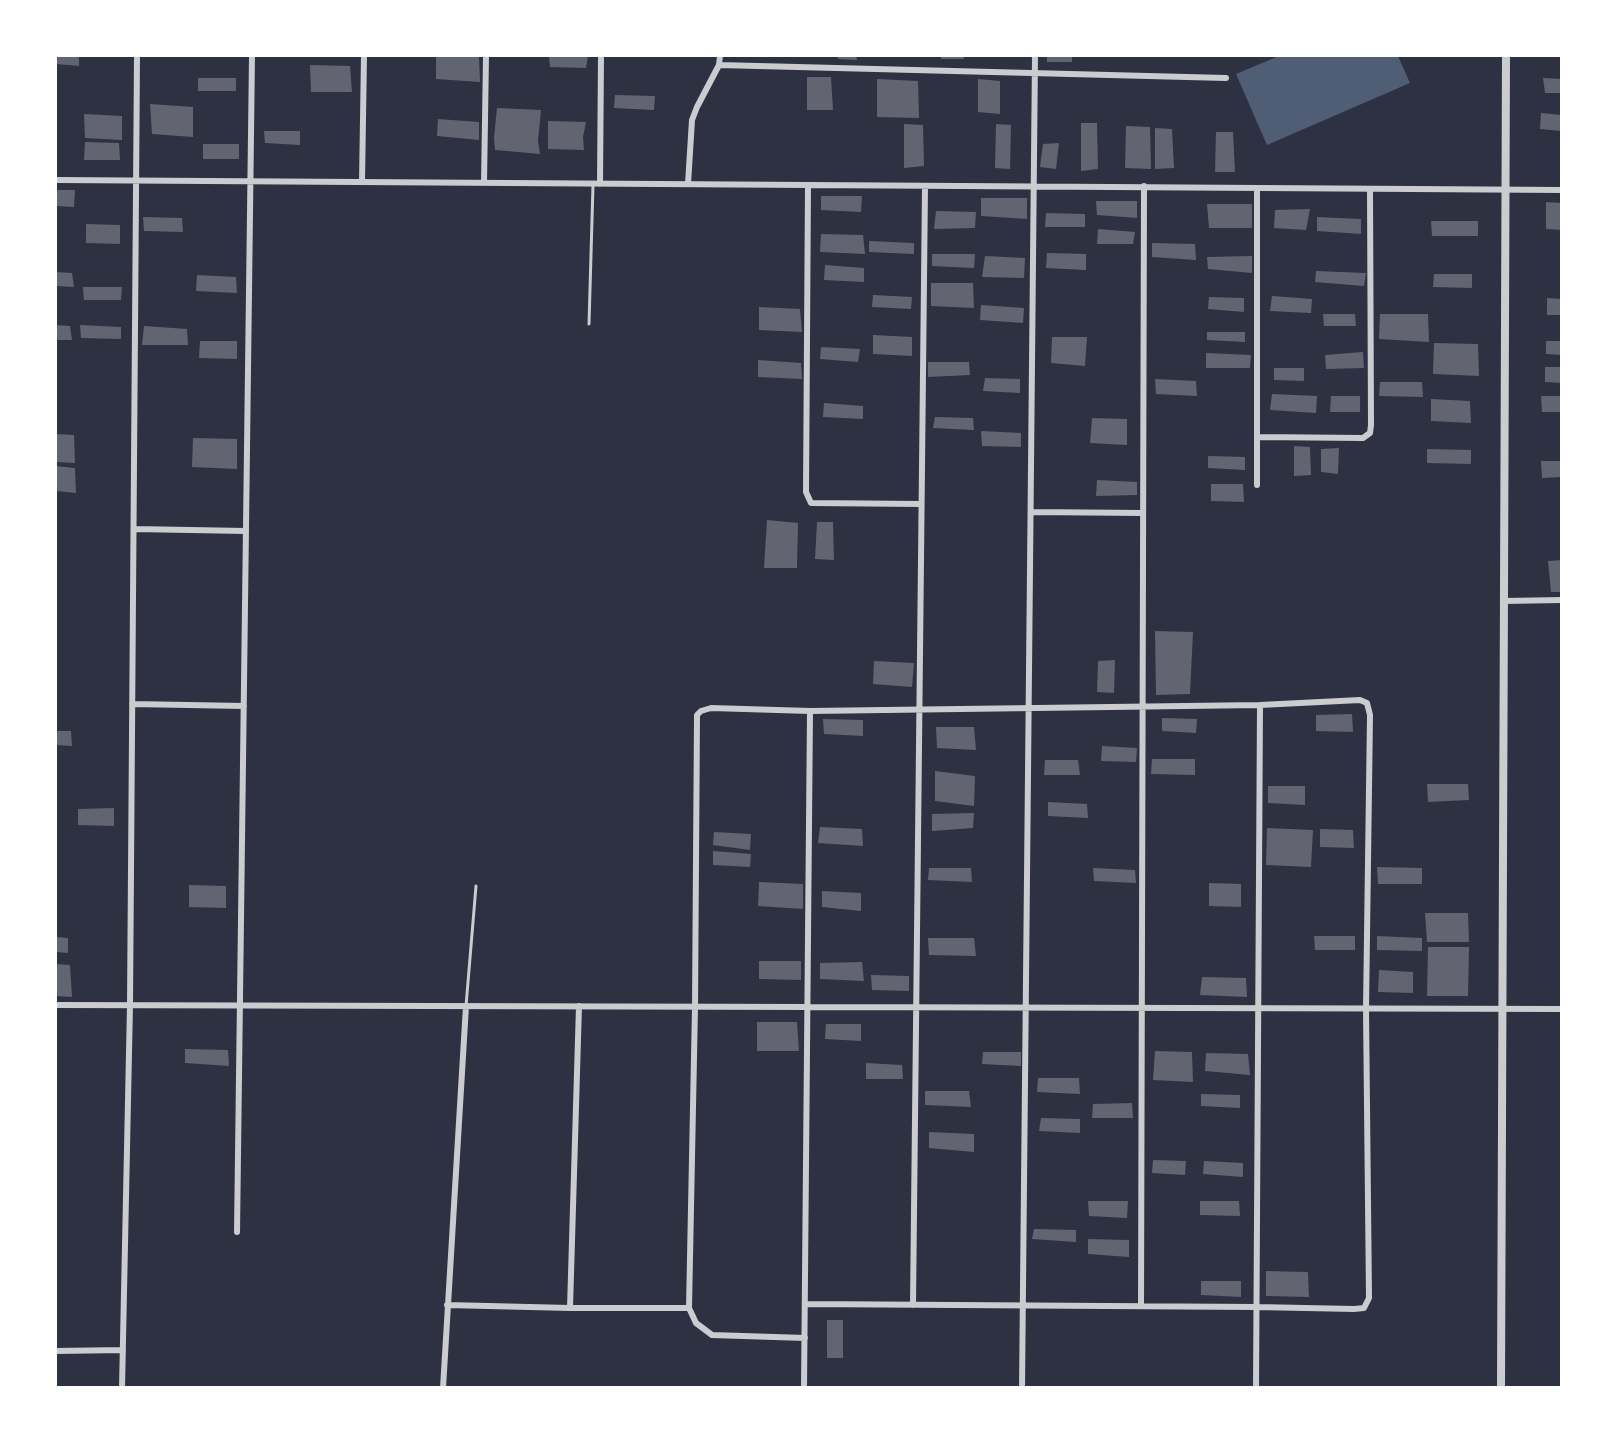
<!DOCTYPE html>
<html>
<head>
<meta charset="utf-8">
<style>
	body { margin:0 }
	#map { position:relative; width:1617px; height:1443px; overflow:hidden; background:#2d3142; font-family:"Nunito Sans",sans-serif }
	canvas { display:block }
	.frame { position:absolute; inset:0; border:57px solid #fff; pointer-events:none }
</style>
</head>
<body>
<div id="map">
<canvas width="1617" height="1443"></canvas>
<div class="frame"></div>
</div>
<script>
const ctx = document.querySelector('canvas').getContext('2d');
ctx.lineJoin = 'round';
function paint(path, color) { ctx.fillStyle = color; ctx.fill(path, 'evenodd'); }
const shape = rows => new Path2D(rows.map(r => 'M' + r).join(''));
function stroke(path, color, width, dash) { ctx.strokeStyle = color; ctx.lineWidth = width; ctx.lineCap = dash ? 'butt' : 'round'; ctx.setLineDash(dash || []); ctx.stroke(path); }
paint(shape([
	[1279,56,1398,56,1410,83,1267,145,1236,74]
]), '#4f5d75');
paint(shape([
	[56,56,79,56,79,66,56,64],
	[436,56,479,56,480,82,436,79],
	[549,56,588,56,586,68,550,67],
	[838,56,856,56,857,60,838,59],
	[941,56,963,56,964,59,941,59],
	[1047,56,1072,56,1072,62,1047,62],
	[310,65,350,66,352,92,311,92],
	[807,77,831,77,833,110,807,110],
	[198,78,236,78,236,91,198,91],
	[1543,78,1562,79,1562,93,1545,93],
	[877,79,918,81,919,118,877,117],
	[978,79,1000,81,1000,114,978,112],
	[615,95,655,96,654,110,614,108],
	[150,104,193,107,193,137,152,134],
	[497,108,541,110,538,141,540,154,495,150,494,138],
	[1541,113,1562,115,1562,131,1540,129],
	[84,114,122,116,122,140,85,138],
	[438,119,479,122,479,140,437,136],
	[548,121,586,122,583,137,584,150,548,149],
	[1081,123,1097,123,1098,169,1081,171],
	[904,124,923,125,924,166,904,168],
	[996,124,1011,125,1010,169,995,168],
	[1126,126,1150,127,1151,169,1125,168],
	[1155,128,1172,129,1174,168,1155,169],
	[264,131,300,131,300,145,265,143],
	[1216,132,1233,132,1235,172,1215,172],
	[85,142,119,143,120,160,84,160],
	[1059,143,1056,169,1040,167,1043,144],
	[203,144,239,144,239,159,203,159],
	[56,190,75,190,74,207,56,206],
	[821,196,862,196,861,212,821,210],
	[981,198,1027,198,1027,219,981,216],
	[1096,201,1137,201,1137,218,1097,215],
	[1546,202,1562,203,1562,230,1546,229],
	[1207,204,1252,204,1252,228,1209,228],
	[1310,209,1306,230,1274,228,1275,210],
	[936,211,976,212,975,228,934,229],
	[1046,213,1085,214,1085,227,1045,227],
	[143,217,182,218,183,232,144,231],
	[1317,217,1361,219,1361,234,1317,231],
	[1431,221,1478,221,1478,236,1432,236],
	[86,224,120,225,120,244,86,243],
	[1098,229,1135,232,1133,244,1097,244],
	[821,234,863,235,865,254,820,252],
	[869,241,914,243,914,254,869,252],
	[1152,243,1195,244,1196,260,1152,257],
	[1047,253,1086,254,1086,270,1046,268],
	[932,254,975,254,974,268,932,266],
	[985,256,1025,258,1024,278,982,277],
	[1252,256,1252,273,1208,269,1207,257],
	[825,265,864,268,864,282,824,280],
	[1316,271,1366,273,1364,286,1315,282],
	[56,272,72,273,74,287,56,286],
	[1434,274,1472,274,1472,288,1433,287],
	[197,275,236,277,237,293,196,291],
	[931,283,973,283,974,308,931,306],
	[83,287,122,287,121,300,84,300],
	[873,295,912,297,911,309,872,307],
	[1272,296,1312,299,1311,313,1270,311],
	[1209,297,1244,298,1244,312,1208,309],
	[1547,298,1562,299,1562,315,1547,315],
	[981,305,1024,308,1023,323,980,320],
	[759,307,800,309,802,332,759,330],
	[1323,314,1355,314,1356,326,1324,326],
	[1380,314,1428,314,1429,342,1379,339],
	[56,325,70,326,72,340,56,340],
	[80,325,121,327,121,339,81,338],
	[144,326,187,329,188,345,142,345],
	[1207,332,1245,332,1245,342,1207,340],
	[873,335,912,337,912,356,873,354],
	[1052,337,1087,337,1085,366,1051,363],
	[200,341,237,341,237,359,199,358],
	[1546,341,1562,341,1562,355,1546,354],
	[1434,343,1478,344,1479,376,1433,374],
	[821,347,860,349,858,362,820,359],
	[1363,352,1364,368,1326,369,1325,355],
	[1206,353,1251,355,1250,368,1206,368],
	[758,360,801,363,802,379,758,377],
	[928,362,969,362,970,375,928,377],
	[1545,367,1562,367,1562,383,1545,382],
	[1274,368,1304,368,1304,381,1274,380],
	[985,378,1020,379,1020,393,983,391],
	[1155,379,1196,381,1197,396,1156,394],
	[1380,382,1422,382,1423,397,1379,396],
	[1272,394,1317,396,1316,413,1270,410],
	[1331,396,1360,396,1360,412,1330,412],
	[1541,396,1562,396,1562,412,1542,412],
	[1431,399,1470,401,1471,423,1431,421],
	[824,403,863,406,863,419,823,417],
	[935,417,973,418,974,430,933,428],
	[1092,418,1127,419,1127,445,1090,443],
	[981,431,1021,433,1021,447,982,446],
	[56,434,74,435,75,463,56,462],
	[193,438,237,439,237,469,192,467],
	[1294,446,1310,447,1311,475,1294,476],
	[1339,448,1338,474,1321,472,1321,449],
	[1427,449,1471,450,1471,464,1427,463],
	[1208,456,1245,457,1245,470,1208,468],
	[1541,461,1562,461,1562,477,1542,478],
	[56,466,75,468,76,493,56,491],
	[1097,480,1137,482,1137,495,1096,496],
	[1211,484,1243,484,1244,502,1211,501],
	[767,520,798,523,797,568,764,568],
	[817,522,833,522,834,560,815,559],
	[1562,560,1562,592,1551,592,1548,561],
	[1155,631,1193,632,1190,694,1156,695],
	[1115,660,1114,693,1097,692,1098,661],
	[874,661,914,663,912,687,873,684],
	[1352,714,1353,732,1316,731,1316,715],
	[1162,718,1197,719,1196,733,1162,731],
	[823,719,863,720,863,736,824,734],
	[936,727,974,727,976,750,937,748],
	[56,731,71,731,72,746,56,745],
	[1102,746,1137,748,1136,762,1101,761],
	[1152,759,1195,759,1195,775,1151,774],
	[1045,760,1078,760,1080,775,1044,775],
	[935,771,975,776,974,806,935,801],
	[1427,784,1468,784,1469,800,1428,802],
	[1268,786,1305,786,1305,805,1268,803],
	[1048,802,1087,804,1088,818,1048,816],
	[114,808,114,826,78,825,78,809],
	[974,813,973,828,932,831,932,814],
	[820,827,862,829,863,846,818,843],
	[1267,828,1313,830,1311,867,1266,865],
	[1320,829,1353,830,1354,848,1320,847],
	[714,832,751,834,750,850,713,845],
	[713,851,751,854,750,867,713,865],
	[1377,867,1422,868,1422,884,1378,884],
	[929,868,971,868,972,882,928,880],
	[1093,868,1135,870,1136,883,1094,881],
	[759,882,803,884,803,909,758,906],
	[1209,883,1241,884,1241,907,1209,906],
	[189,885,226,886,226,908,189,907],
	[822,891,861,893,861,911,822,907],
	[1425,913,1468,913,1469,942,1427,942],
	[1314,936,1355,936,1355,950,1315,950],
	[1377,936,1422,938,1422,951,1377,950],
	[56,937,68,938,68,953,56,952],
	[928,938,974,938,976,956,929,955],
	[1428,947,1469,947,1468,996,1427,996],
	[759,961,801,961,801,980,759,979],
	[862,962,864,981,820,979,820,963],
	[56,964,70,965,72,997,56,996],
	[1379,970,1413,972,1413,993,1378,992],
	[871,975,909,976,909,991,872,990],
	[1202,977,1246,978,1247,997,1200,995],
	[757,1022,797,1022,799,1051,757,1051],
	[826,1024,861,1024,861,1041,825,1039],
	[185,1049,228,1050,229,1066,185,1063],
	[1155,1051,1192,1052,1193,1082,1153,1080],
	[983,1052,1021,1052,1021,1066,982,1064],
	[1206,1053,1248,1054,1250,1075,1205,1071],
	[866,1063,902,1065,903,1079,866,1079],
	[1038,1078,1079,1078,1080,1094,1037,1092],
	[925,1091,969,1091,971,1107,925,1105],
	[1201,1094,1240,1095,1240,1108,1201,1106],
	[1132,1103,1133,1118,1092,1118,1093,1104],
	[1041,1118,1080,1119,1080,1133,1039,1131],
	[929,1132,974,1134,974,1152,929,1148],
	[1153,1160,1186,1161,1185,1175,1152,1173],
	[1204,1161,1243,1163,1243,1177,1203,1174],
	[1088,1201,1128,1201,1127,1218,1089,1216],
	[1200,1201,1239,1201,1240,1216,1200,1215],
	[1034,1229,1076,1230,1076,1242,1032,1239],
	[1088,1239,1129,1240,1129,1257,1088,1254],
	[1266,1271,1308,1272,1309,1297,1266,1296],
	[1201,1281,1241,1281,1241,1297,1201,1295],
	[827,1320,843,1320,843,1358,827,1358]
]), '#626471');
stroke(shape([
	[589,324,593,185],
	[466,1006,476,886]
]), '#caccd0', 3);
stroke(shape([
	[719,65,1226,78],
	[56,180,1562,190],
	[362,182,364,56],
	[484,183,486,56],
	[600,184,601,56],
	[688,184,692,120,697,107,719,65,720,56],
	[808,185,806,492,811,503,921,504],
	[1257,188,1257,485],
	[1257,437,1363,438,1370,433,1371,425,1370,189],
	[1031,512,1143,513],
	[134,529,246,531],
	[1504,601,1562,600],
	[132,704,244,706],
	[56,1005,1562,1009],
	[237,1232,252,56],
	[447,1305,570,1308,689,1308],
	[913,1305,925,187],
	[1141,1306,1144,186],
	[570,1308,579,1006],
	[805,1338,712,1335,696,1323,689,1308,695,1007,697,715,701,711,711,708,810,711,1260,705,1360,700,1367,703,1370,715,1366,1009,1369,1298,1364,1308,1354,1309,1256,1307,805,1304],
	[56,1351,123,1350],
	[122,1388,130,1005,137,56],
	[443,1388,466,1006],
	[804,1388,810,711],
	[1022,1388,1035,56],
	[1256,1388,1260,705]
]), '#caccd0', 6);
stroke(shape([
	[1501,1388,1506,56]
]), '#caccd0', 8);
</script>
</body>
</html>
